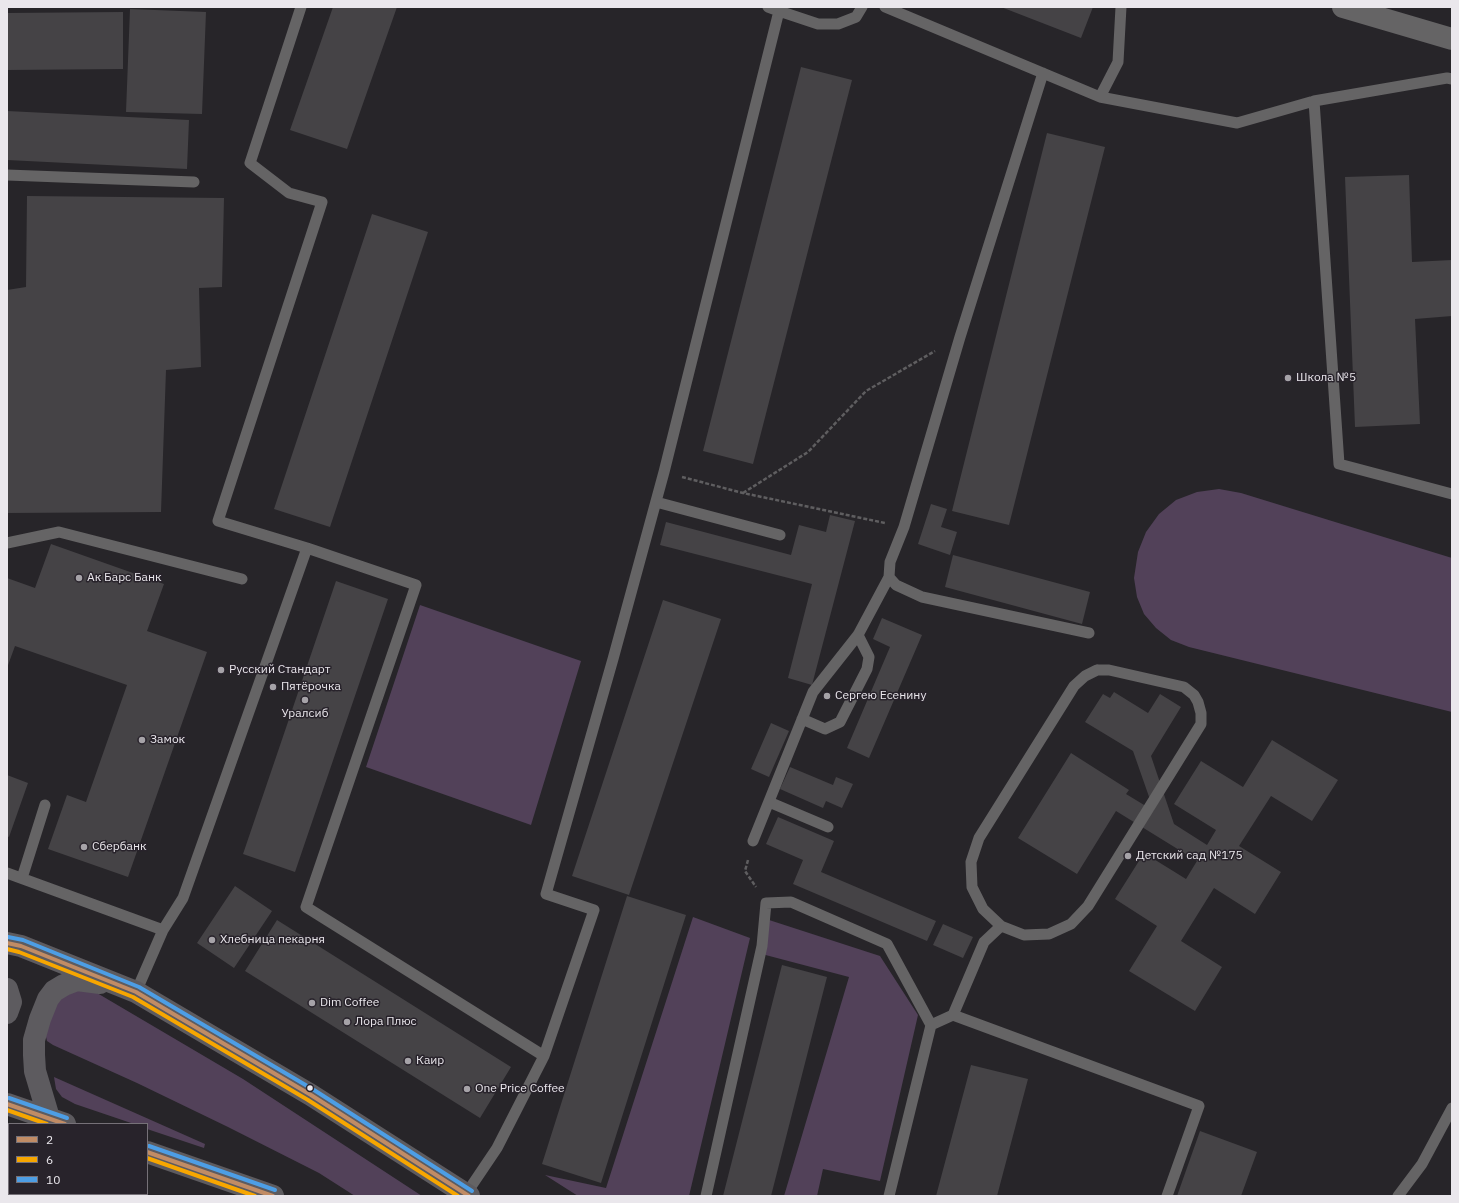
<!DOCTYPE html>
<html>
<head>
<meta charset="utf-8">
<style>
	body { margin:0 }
	#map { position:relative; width:1459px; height:1203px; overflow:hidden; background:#272529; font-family:"IBM Plex Sans",sans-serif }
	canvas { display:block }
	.frame { position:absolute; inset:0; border:8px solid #eae7ec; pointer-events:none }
	.legend { position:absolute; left:8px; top:1123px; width:140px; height:72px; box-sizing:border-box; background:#28232b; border:1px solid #767178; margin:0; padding:5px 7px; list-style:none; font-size:12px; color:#eae7ec }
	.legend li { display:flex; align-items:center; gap:8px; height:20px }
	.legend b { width:20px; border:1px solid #767178 }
</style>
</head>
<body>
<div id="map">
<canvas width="1459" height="1203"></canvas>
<div class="frame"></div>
<ul class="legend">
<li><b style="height:5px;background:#c18c65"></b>2</li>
<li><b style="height:5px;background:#f7a600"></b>6</li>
<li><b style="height:5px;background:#4d9ee5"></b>10</li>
</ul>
</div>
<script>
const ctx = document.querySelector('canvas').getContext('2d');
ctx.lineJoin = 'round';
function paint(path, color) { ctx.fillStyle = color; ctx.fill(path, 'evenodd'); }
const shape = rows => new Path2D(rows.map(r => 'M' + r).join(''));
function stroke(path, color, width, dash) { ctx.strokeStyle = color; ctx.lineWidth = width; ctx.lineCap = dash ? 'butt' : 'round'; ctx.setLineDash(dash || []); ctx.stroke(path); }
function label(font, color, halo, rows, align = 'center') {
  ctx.font = font + ' "IBM Plex Sans",sans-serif'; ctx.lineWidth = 3; ctx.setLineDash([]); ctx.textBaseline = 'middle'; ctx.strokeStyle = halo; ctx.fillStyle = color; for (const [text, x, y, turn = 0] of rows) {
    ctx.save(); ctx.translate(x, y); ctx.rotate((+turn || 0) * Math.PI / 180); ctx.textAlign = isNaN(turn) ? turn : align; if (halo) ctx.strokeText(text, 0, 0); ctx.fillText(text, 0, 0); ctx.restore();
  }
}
paint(shape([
	[1219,489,1241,493,1452,558,1452,712,1189,647,1171,640,1156,628,1144,614,1137,597,1134,578,1138,552,1146,532,1159,514,1176,500,1197,492],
	[420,605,581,661,531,825,366,767],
	[693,917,750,938,689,1196,578,1196,545,1175,606,1188],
	[766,919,880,956,918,1015,880,1181,823,1169,817,1196,784,1196,849,977,758,953],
	[75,988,97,993,243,1079,422,1196,355,1196,319,1173,228,1127,137,1083,53,1045,47,1041,45,1033,56,1001],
	[54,1077,205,1144,204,1148,147,1129,147,1124,134,1124,75,1104,62,1097,56,1089]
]), '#524159');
paint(shape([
	[333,7,397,7,347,149,290,130],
	[1001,7,1093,7,1081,38],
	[130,9,206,12,202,114,126,112],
	[123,12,123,69,7,70,7,13],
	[801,67,852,80,753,464,703,451],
	[7,111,189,120,187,169,7,160],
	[1047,133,1105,147,1009,525,952,511],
	[1409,175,1412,262,1452,260,1452,316,1415,319,1420,424,1355,427,1345,177],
	[27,196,224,198,222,287,199,288,201,367,166,370,161,512,7,513,7,290,26,287],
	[372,214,428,232,330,527,274,509],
	[931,504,947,509,941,527,957,532,950,555,918,544],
	[830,515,855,521,812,685,788,678,812,584,660,545,666,522,791,555,799,525,826,532],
	[51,544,164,584,147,631,207,652,128,877,48,849,67,795,86,802,127,685,15,646,7,668,7,578,35,588],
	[953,555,1090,592,1082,624,945,587],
	[336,581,388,599,295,872,243,854],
	[663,600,721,619,629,895,572,876],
	[882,618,922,635,869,758,847,748,890,647,873,639],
	[1114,692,1148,713,1160,694,1181,707,1151,756,1174,824,1207,845,1216,830,1174,804,1201,761,1243,787,1272,740,1338,780,1312,821,1271,796,1239,846,1281,872,1255,914,1214,888,1181,941,1222,967,1195,1011,1129,971,1157,926,1115,899,1144,853,1186,879,1197,861,1116,811,1077,874,1018,838,1071,753,1129,790,1126,794,1154,811,1133,751,1085,722,1103,694,1110,698],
	[771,723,789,731,769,777,751,769],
	[790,767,833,785,836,777,853,784,842,808,826,801,823,808,780,789],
	[7,775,28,783,9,837,7,836],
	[778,817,834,841,821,872,936,921,927,941,793,884,803,860,766,844],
	[235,886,272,911,234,968,197,943],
	[627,896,686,915,601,1183,542,1164],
	[277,920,511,1067,480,1118,245,971],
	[943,924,973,937,963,958,933,945],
	[782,965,827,977,771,1196,723,1196],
	[971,1065,1028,1079,997,1196,936,1196],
	[1200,1131,1257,1152,1241,1196,1177,1196]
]), '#454346');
stroke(shape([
	[682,477,743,493,885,523],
	[743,493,808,452,866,391,935,351],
	[748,860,745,871,756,887]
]), '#5f5e60', 2.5, [4, 2]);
stroke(shape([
	[768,7,779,11],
	[885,7,1100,97,1118,62,1121,7],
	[1043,73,960,337,904,527,890,562,889,577,896,585,922,597,1089,633],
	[1100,97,1237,123,1314,101,1447,78,1452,79],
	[1314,101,1339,464,1452,494],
	[7,175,194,182],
	[656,502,780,535],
	[7,543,59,532,242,579],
	[307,548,416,585,306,907,544,1056,497,1148,466,1194],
	[1097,670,1109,670,1184,687,1194,695,1198,702,1201,713,1201,724,1088,906,1071,924,1049,934,1024,935,1001,926,983,909,972,887,971,862,979,838,1074,686,1085,676,1097,670],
	[802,719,825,729,840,722,867,669,869,657,858,635],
	[769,802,828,827],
	[753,841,813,692,858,635,889,577],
	[7,873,163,930,183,898,307,548,218,521,322,202,289,193,250,163,301,7],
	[22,878,45,805],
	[136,992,163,930],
	[953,1015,984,942,1001,926],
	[931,1025,953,1015,1199,1106,1167,1196],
	[544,1056,594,910,546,894,613,659,664,472,779,11,818,24,838,24,856,17,862,7],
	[706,1196,762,946,766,903,791,902,887,944,931,1025,889,1196],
	[1398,1196,1422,1164,1452,1108]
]), '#656465', 11);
stroke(shape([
	[1343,7,1452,39]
]), '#656465', 22);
stroke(shape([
	[7,943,21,946,136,992,311,1095,469,1196],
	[7,989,11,1002,7,1013],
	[7,1104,65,1124],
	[49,1118,35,1071,34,1055,34,1040,40,1019,48,999,54,991,64,985,77,980,100,983],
	[147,1152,273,1196]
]), '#5d5b5f', 22);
stroke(shape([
	[7,943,21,946,136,992,311,1095,469,1196],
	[7,1104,65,1124],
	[147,1152,273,1196]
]), '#c18c65', 4);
stroke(shape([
	[7,949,19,952,133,997,308,1100,458,1196],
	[7,1110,47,1124],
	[147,1158,255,1196]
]), '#f7a600', 4);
stroke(shape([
	[8,937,23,940,139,987,314,1090,472,1191],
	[9,1098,67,1118],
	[149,1146,275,1190]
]), '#4d9ee5', 4);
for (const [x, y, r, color] of [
	[1288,378,4,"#a6a3a8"],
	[79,578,4,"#a6a3a8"],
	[221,670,4,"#a6a3a8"],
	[273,687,4,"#a6a3a8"],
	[827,696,4,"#a6a3a8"],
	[305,700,4,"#a6a3a8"],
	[142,740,4,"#a6a3a8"],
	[84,847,4,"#a6a3a8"],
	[1128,856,4,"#a6a3a8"],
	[212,940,4,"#a6a3a8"],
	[312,1003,4,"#a6a3a8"],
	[347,1022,4,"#a6a3a8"],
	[408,1061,4,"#a6a3a8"],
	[310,1088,3.5,"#eae7ec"],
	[467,1089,4,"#a6a3a8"]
]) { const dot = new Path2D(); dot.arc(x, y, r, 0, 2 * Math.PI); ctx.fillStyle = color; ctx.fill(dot); stroke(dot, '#28232b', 1.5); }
label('12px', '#eae7ec', '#28232b', [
	["Школа №5",1296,378],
	["Ак Барс Банк",87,578],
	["Русский Стандарт",229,670],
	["Пятёрочка",281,687],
	["Сергею Есенину",835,696],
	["Уралсиб",305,714,"center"],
	["Замок",150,740],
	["Сбербанк",92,847],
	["Детский сад №175",1136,856],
	["Хлебница пекарня",220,940],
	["Dim Coffee",320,1003],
	["Лора Плюс",355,1022],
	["Каир",416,1061],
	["One Price Coffee",475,1089]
], 'left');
</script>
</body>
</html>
